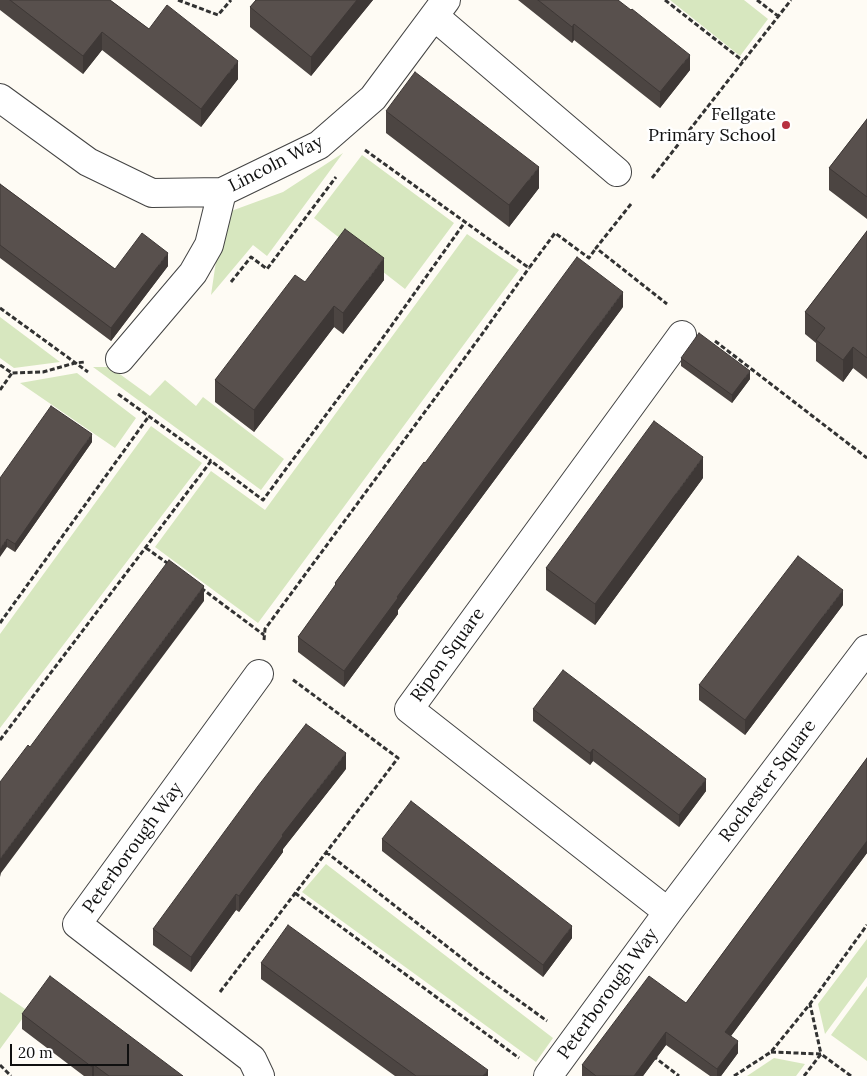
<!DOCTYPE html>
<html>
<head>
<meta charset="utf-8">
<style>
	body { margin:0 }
	#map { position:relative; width:867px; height:1076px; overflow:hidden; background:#fefbf4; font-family:Lora,serif }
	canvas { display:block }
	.scale { position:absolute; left:10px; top:1044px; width:119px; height:22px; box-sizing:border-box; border:2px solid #101010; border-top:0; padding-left:6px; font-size:15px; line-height:18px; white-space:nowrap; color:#101010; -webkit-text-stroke:4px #fff; paint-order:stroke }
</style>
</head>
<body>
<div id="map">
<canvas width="867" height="1076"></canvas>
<div class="scale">20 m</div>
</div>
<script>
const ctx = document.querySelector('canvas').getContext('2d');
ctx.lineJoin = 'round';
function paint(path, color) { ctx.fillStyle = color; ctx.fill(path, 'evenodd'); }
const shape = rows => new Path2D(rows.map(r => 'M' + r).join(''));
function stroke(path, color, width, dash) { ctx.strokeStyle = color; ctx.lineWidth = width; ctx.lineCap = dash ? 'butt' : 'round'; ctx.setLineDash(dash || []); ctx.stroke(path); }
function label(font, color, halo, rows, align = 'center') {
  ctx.font = font + ' Lora,serif'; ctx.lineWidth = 5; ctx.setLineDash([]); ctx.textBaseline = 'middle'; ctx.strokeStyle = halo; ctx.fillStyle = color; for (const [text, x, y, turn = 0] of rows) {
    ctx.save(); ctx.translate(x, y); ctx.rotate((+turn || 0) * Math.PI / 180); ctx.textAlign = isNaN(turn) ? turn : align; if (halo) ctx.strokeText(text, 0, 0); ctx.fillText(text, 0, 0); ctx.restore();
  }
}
paint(shape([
	[670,0,744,0,768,19,740,56],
	[343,153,267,256,253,245,211,295,223,214,283,192],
	[362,155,454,223,405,289,314,218],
	[467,234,519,270,258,623,155,547,211,471,265,510],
	[0,317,60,362,14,368,0,358],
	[93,367,110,367,150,396,165,380,196,406,203,397,284,459,261,490],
	[77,373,136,418,115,448,20,383],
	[151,426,202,463,0,728,0,634],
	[326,864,553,1038,536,1062,302,892],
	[867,939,867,977,825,1034,818,1004],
	[867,986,867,1061,831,1035],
	[0,992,28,1011,0,1049],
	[774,1058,805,1064,796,1076,747,1076]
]), '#d7e7bf');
const minor = shape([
	[434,16,617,172],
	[0,98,88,162,152,193,222,192,319,145,373,98,446,0],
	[120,359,193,273,209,245,222,192],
	[259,674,77,924,252,1059,260,1076],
	[668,912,409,709,682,335],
	[548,1076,668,912,867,649]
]);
stroke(minor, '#434343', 30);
stroke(shape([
	[178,0,218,15,231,0],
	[665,0,743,61],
	[757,0,778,16],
	[365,150,529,268,555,233,589,258,596,248],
	[652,178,791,0],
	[631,204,596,248,667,304],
	[231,282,251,257,267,269,336,177],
	[0,308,88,372],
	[715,341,867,458],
	[0,365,12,373,43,372,75,363,85,362],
	[0,390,12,373],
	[118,394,211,461],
	[146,548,170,565],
	[201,588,264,635],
	[0,623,149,416],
	[264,640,265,629,480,337,529,268],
	[0,740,211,461,263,500,377,346,465,222],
	[326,852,481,973,547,1021],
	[295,893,519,1058],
	[220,992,398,758,292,679],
	[771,1052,821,1054,810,1004],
	[653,1056,679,1076],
	[0,1065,11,1076],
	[734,1076,771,1052,810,1004,867,925],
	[804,1076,821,1054,851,1076]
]), '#323232', 3, [5, 2.5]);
stroke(minor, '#fff', 28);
paint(shape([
	[0,0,110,0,149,29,238,79,201,127,102,50,83,74,0,10],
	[256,0,373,0,311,76,250,27,250,7],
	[518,0,618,0,690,70,660,108,574,40,572,43],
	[386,111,539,188,509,227,386,133],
	[867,119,867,219,829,190,829,168],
	[0,184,115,269,168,266,111,341,0,258],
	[867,231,867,379,853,368,843,382,816,361,816,343,805,334,805,312],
	[384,280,343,334,334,327,254,432,215,402,215,380,305,282],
	[623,307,398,610,398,614,344,687,298,652,298,637,335,587,335,583,425,463],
	[681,358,750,379,732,403,681,366],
	[92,442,15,552,7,547,0,478],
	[703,478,595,625,546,590,546,568],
	[843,605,745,735,699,700,699,685],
	[533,709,706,791,679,827,593,761,590,765,533,721],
	[867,758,867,853,731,1036,738,1053,721,1076,710,1076,666,1045,643,1076,582,1076,582,1065,686,1003],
	[346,769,283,849,283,852,239,912,236,910,191,972,153,945,153,929],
	[382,839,572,938,543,977,382,851],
	[261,963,488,1076,395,1076,261,979],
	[22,1014,183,1076,84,1076,22,1029]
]), '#4c4542');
paint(shape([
	[357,0,373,0,311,76,311,57],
	[574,24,574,40,572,43,572,27],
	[102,32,102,50,83,74,83,56],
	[690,55,690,70,660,108,660,92],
	[238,61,238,79,201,127,201,109],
	[539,167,539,188,509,227,509,205],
	[168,253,168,266,111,341,111,328],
	[384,258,384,280,343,334,343,313],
	[623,292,623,307,398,610,398,614,344,687,344,671,397,597],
	[334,306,334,327,254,432,254,410],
	[853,347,853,368,843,382,843,360],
	[750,371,750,379,732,403,732,395],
	[92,434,92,442,15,552,15,544],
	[703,457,703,478,595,625,595,604],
	[7,539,7,547,0,557,0,549],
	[204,586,204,601,1,873,0,877,0,859],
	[843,590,843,605,745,735,745,720],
	[593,749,593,761,590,765,590,753],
	[346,753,346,769,283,849,283,852,239,912,239,896,282,835],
	[706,779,706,791,679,827,679,815],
	[867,841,867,853,725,1044,725,1032],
	[236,894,236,910,191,972,191,957],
	[572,926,572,938,543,977,543,965],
	[666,1032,666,1045,643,1076,634,1076],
	[738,1041,738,1053,721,1076,717,1076,717,1069],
	[94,1065,94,1076,92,1076,92,1067],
	[488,1070,488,1076,483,1076]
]), '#3e3836');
const building = shape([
	[10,0,110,0,149,29,167,5,238,61,201,109,102,32,83,56,10,0],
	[256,0,357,0,311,57,250,7,256,0],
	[538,0,618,0,631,10,632,9,690,55,660,92,574,24,572,27,538,0],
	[415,72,539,167,509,205,386,111,415,72],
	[867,119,867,197,829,168,867,119],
	[0,184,115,269,142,233,168,253,111,328,0,245,0,184],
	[345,229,384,258,343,313,334,306,254,410,215,380,295,275,305,282,345,229],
	[867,231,867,358,853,347,843,360,816,340,825,328,805,312,867,231],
	[577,257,623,292,397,597,398,598,344,671,298,637,336,584,335,583,424,462,425,463,577,257],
	[699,333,750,371,732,395,681,358,699,333],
	[51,406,92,434,15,544,7,539,0,549,0,478,51,406],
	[654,421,703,457,595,604,546,568,654,421],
	[798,556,843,590,745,720,699,685,798,556],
	[169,560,204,586,0,859,0,782,28,745,30,747,169,560],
	[563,670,706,779,679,815,593,749,590,753,533,709,563,670],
	[306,724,346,753,282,835,283,836,239,896,236,894,191,957,153,929,258,786,306,724],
	[867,758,867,841,725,1032,738,1041,717,1069,666,1032,634,1076,596,1076,582,1065,649,976,686,1003,867,758],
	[411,801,572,926,543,965,382,839,411,801],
	[288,925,488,1070,483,1076,416,1076,261,963,288,925],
	[50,976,183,1076,109,1076,94,1065,92,1067,22,1014,50,976]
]);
paint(building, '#58504d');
stroke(building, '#3e3836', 1);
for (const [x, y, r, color] of [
	[786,125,5,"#b73141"]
]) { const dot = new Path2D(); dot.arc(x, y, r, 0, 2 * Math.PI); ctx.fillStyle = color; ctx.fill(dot); stroke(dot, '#fff', 2); }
label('18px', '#101010', '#fff', [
	["Fellgate",776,115],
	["Primary School",776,136]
], 'right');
label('18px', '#101010', '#fff', [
	["Lincoln Way",276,164,-27],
	["Ripon Square",448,655,-54],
	["Rochester Square",768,781,-53],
	["Peterborough Way",133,848,-54],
	["Peterborough Way",608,994,-54]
]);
</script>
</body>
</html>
